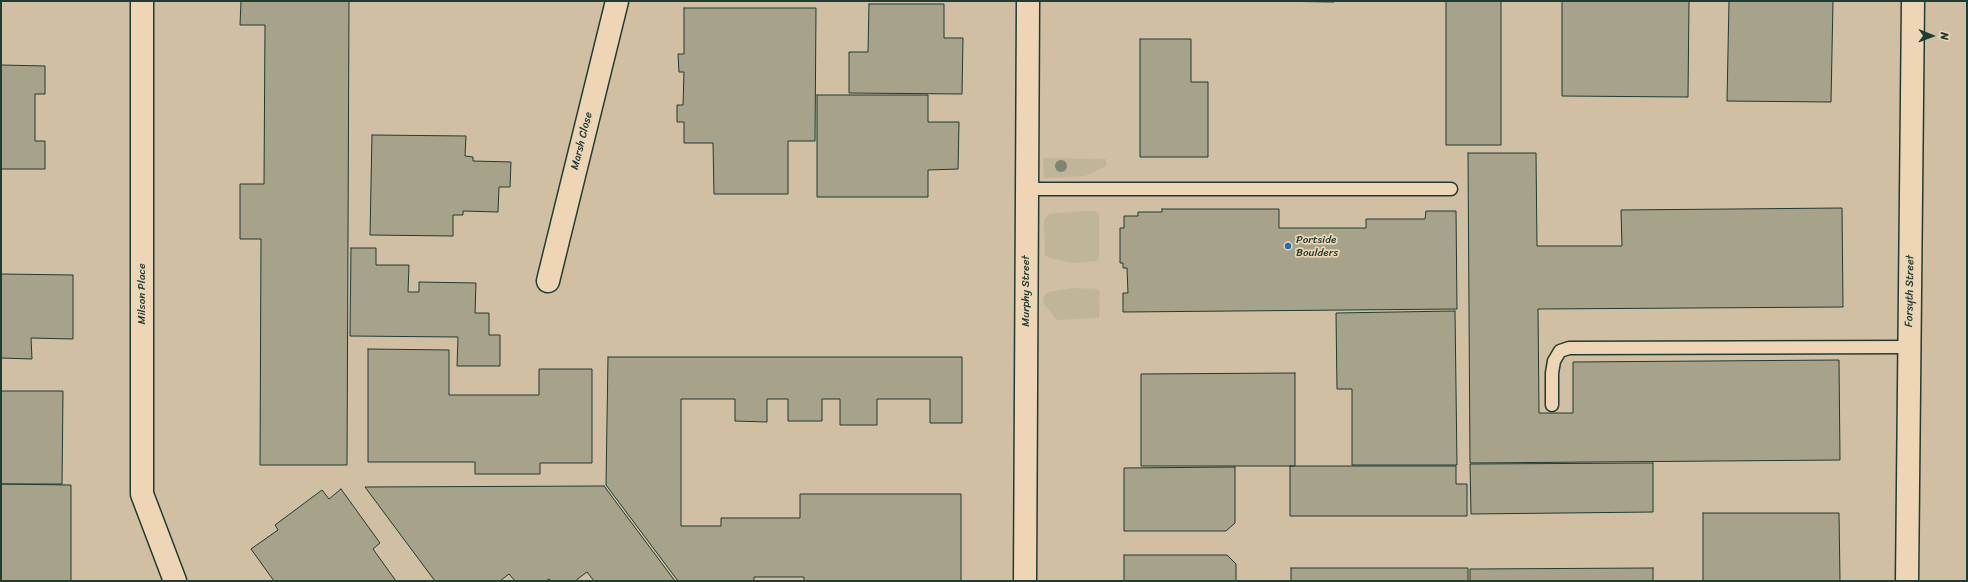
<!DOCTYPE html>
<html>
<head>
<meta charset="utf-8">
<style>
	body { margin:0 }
	#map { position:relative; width:1968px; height:582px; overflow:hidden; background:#e1ccad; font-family:Sriracha,sans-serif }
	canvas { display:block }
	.frame { position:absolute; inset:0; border:2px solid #1f3d34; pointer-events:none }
	.north { position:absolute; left:1912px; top:16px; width:40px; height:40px; -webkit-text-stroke:3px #edd5b5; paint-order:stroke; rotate:91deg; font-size:11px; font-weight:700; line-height:16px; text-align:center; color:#1f3d34 }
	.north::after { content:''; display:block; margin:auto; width:14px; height:18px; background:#1f3d34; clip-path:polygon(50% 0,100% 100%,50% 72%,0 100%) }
</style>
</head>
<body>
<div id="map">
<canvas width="1968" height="582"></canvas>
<div class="frame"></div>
<div class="north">N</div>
</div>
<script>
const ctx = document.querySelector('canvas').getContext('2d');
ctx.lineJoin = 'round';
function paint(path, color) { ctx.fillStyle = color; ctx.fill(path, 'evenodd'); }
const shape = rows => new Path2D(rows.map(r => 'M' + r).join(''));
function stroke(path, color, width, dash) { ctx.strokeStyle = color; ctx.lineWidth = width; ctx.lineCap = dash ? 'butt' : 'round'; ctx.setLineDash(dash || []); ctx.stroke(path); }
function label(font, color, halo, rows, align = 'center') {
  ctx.font = font + ' Sriracha,sans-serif'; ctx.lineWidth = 3.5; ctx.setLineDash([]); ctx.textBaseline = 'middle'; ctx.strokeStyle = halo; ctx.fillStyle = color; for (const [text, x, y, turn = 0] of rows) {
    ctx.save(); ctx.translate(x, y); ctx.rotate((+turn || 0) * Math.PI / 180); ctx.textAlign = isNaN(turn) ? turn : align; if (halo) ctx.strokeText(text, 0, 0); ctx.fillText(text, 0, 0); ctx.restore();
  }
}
paint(shape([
	[1,1,1967,1,1967,581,1,581]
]), '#d0bfa2');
paint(shape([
	[1043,158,1106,159,1106,166,1085,176,1044,178],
	[1085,211,1095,211,1099,214,1099,258,1097,261,1073,263,1050,258,1045,255,1044,220,1049,214],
	[1073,288,1098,289,1100,292,1099,318,1057,320,1044,304,1043,297,1049,292]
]), '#c0b499');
const building = shape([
	[241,1,349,1,347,465,260,465,261,239,240,239,240,184,264,184,265,25,240,25,241,1],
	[1264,1,1334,1,1334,2,1264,1],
	[1446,1,1501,1,1501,145,1446,145,1446,1],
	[1562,1,1689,1,1688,97,1562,96,1562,1],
	[1729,1,1833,1,1831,102,1727,101,1729,1],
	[869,4,944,4,944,38,963,38,962,94,849,93,849,52,868,52,869,4],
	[684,8,816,8,815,141,788,141,788,194,714,194,713,143,684,143,684,122,677,122,677,105,683,105,684,72,679,72,678,54,684,54,684,8],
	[1140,39,1191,39,1191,82,1208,82,1208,157,1140,157,1140,39],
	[1,65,45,66,45,94,35,94,35,141,45,141,45,169,1,169,1,65],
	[817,95,928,95,928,122,959,122,958,169,928,170,928,197,817,197,817,95],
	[372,135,466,136,465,156,473,157,473,161,511,162,510,187,499,187,498,212,463,211,463,215,453,215,453,236,370,235,372,135],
	[1468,153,1536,153,1537,246,1622,246,1621,210,1842,208,1843,307,1538,309,1539,413,1573,413,1573,362,1839,360,1840,460,1470,463,1468,153],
	[1162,209,1279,209,1279,228,1366,228,1366,219,1425,219,1426,211,1456,211,1457,309,1123,312,1123,293,1128,293,1127,268,1123,268,1123,263,1120,263,1120,228,1124,228,1124,216,1138,216,1138,212,1162,212,1162,209],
	[351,248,376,248,376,265,409,265,408,292,419,292,419,282,476,283,475,313,489,313,489,335,500,335,500,366,457,366,458,337,350,336,351,248],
	[1,274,73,275,73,339,31,338,32,359,1,358,1,274],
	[1455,311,1457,465,1352,465,1352,389,1337,389,1336,313,1455,311],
	[368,349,449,350,449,395,539,395,539,369,592,369,592,463,540,463,540,474,475,474,475,462,368,462,368,349],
	[608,357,962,357,962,423,930,423,930,399,877,399,877,425,840,425,840,399,822,399,822,421,788,421,788,399,767,399,767,422,735,421,735,399,681,399,681,526,721,526,721,518,800,518,800,494,961,494,961,581,804,581,804,577,754,577,754,581,678,581,606,485,608,357],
	[1295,373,1295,466,1141,466,1141,374,1295,373],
	[1,391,63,391,62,484,1,484,1,391],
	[1653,463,1653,512,1471,514,1470,464,1653,463],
	[1290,466,1456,466,1456,484,1467,484,1467,516,1290,516,1290,466],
	[1235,467,1235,523,1226,531,1124,531,1124,468,1235,467],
	[1,484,71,485,71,581,1,581,1,484],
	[604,486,675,581,594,581,587,572,575,581,551,581,549,579,546,581,515,581,509,574,500,581,435,581,365,487,604,486],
	[341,489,380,543,373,549,396,581,274,581,251,549,278,530,275,525,322,490,329,499,341,489],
	[1703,513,1839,513,1840,581,1703,581,1703,513],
	[1124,555,1227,555,1236,564,1236,581,1124,581,1124,555],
	[1291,568,1468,568,1468,581,1291,581,1291,568],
	[1653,568,1653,581,1470,581,1470,569,1653,568]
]);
paint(building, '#a7a28a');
stroke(building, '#1f3d34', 1);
const lane = shape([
	[1026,189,1451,189],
	[1552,405,1552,373,1554,361,1560,351,1569,348,1909,347]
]);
const street = shape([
	[142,1,142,494,175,581],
	[548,281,617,1],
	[1025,581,1028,1]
]);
const secondary = shape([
	[1907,581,1913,1]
]);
stroke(lane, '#1f3d34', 15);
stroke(street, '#1f3d34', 25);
stroke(secondary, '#1f3d34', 25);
stroke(lane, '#edd5b5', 12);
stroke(street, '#edd5b5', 22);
stroke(secondary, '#edd5b5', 22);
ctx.fillStyle = '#7f8470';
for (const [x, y] of [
	[1061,166]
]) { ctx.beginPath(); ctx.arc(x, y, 6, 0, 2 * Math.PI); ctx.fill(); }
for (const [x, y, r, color] of [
	[1288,246,4,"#1f6fb2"]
]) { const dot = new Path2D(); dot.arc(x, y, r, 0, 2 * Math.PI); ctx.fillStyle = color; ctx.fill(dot); stroke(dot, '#edd5b5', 1.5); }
label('11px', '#1f3d34', '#edd5b5', [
	["Marsh Close",582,141,-76],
	["Murphy Street",1026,291,-90],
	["Forsyth Street",1910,291,-89],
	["Milson Place",142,294,-90]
]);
label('11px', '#1f3d34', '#edd5b5', [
	["Portside",1296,240],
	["Boulders",1296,253]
], 'left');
</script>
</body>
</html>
